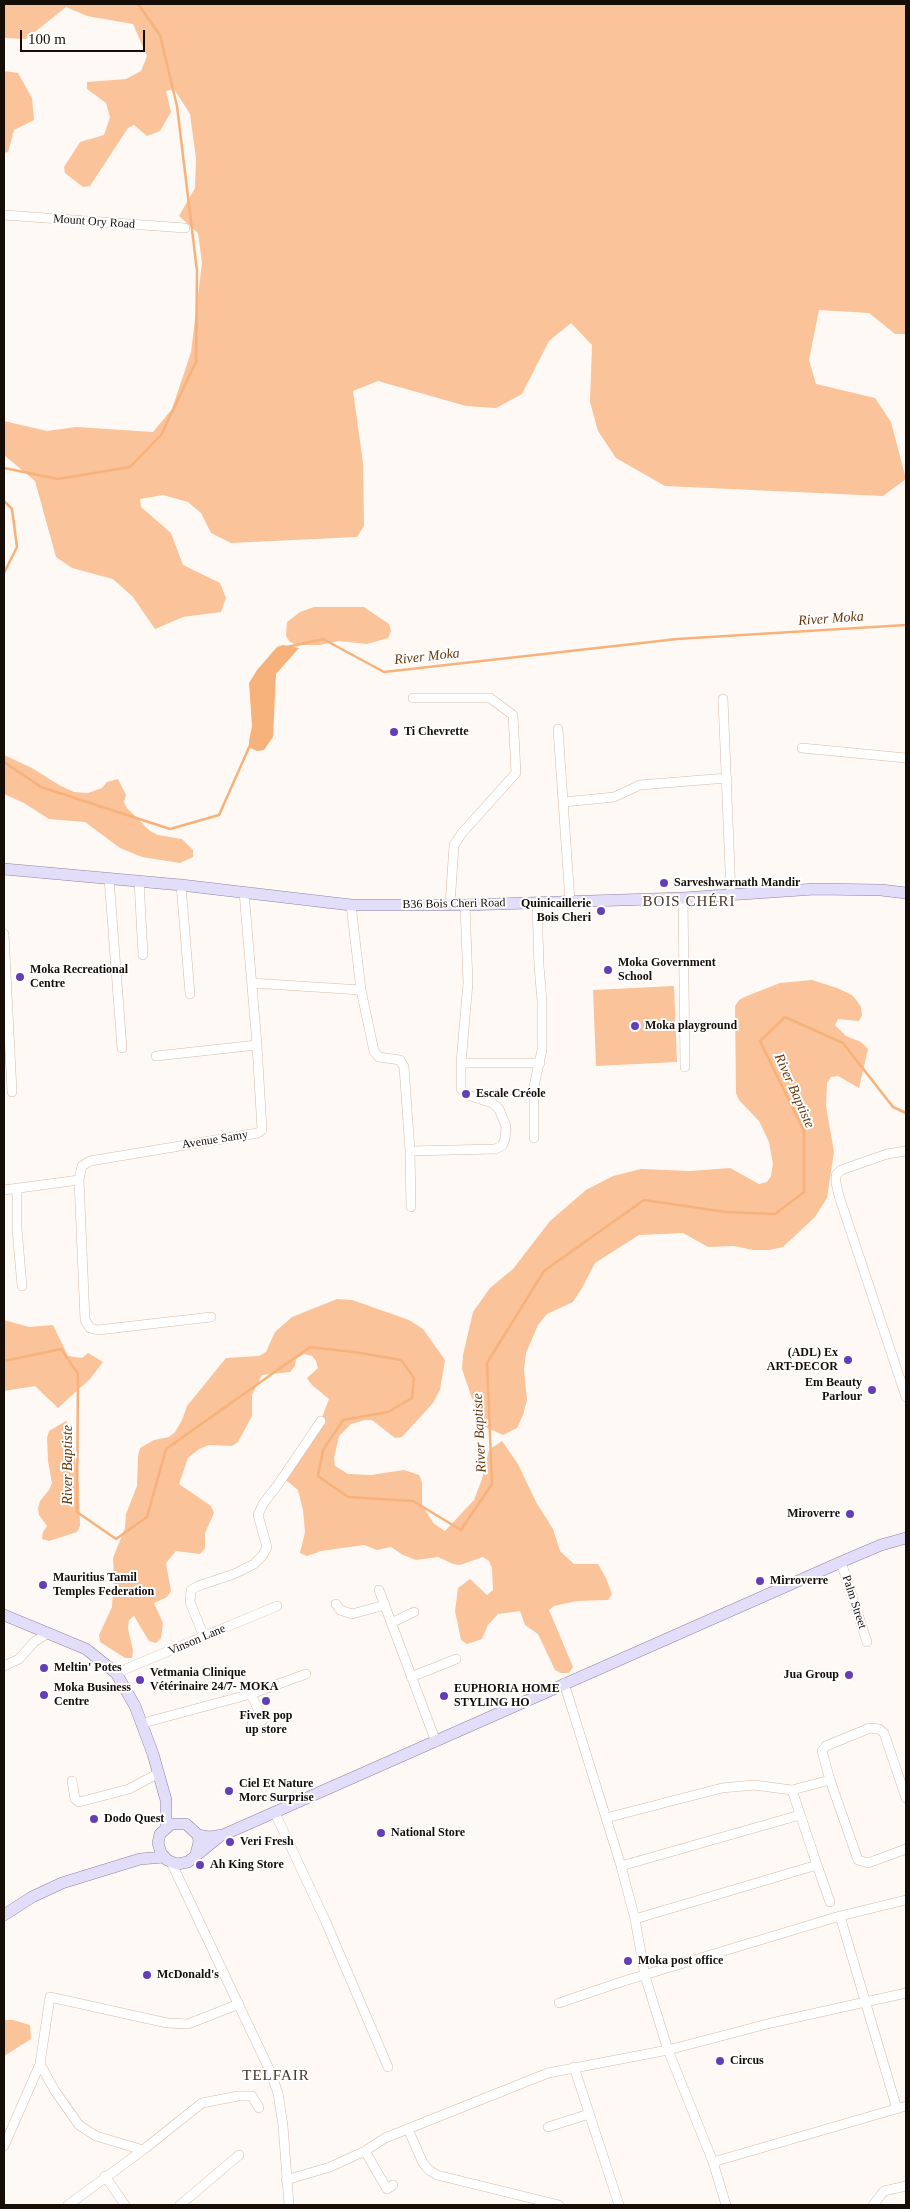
<!DOCTYPE html>
<html>
<head>
<meta charset="utf-8">
<style>
	body { margin:0 }
	#map { position:relative; width:910px; height:2209px; overflow:hidden; background:#fff9f5; font-family:"Times New Roman",serif }
	canvas { display:block }
	.frame { position:absolute; inset:0; border:5px solid #160d07; pointer-events:none }
	.scale { position:absolute; left:20px; top:30px; width:125px; height:22px; box-sizing:border-box; border:2px solid #160d07; border-top:0; padding-left:6px; font-size:15px; line-height:18px; white-space:nowrap; color:#160d07; -webkit-text-stroke:4px #fff; paint-order:stroke }
</style>
</head>
<body>
<div id="map">
<canvas width="910" height="2209"></canvas>
<div class="frame"></div>
<div class="scale">100 m</div>
</div>
<script>
const ctx = document.querySelector('canvas').getContext('2d');
ctx.lineJoin = 'round';
function paint(path, color) { ctx.fillStyle = color; ctx.fill(path, 'evenodd'); }
const shape = rows => new Path2D(rows.map(r => 'M' + r).join(''));
function stroke(path, color, width, dash) { ctx.strokeStyle = color; ctx.lineWidth = width; ctx.lineCap = dash ? 'butt' : 'round'; ctx.setLineDash(dash || []); ctx.stroke(path); }
function label(font, color, halo, rows, align = 'center') {
  ctx.font = font + ' "Times New Roman",serif'; ctx.lineWidth = 4; ctx.setLineDash([]); ctx.textBaseline = 'middle'; ctx.strokeStyle = halo; ctx.fillStyle = color; for (const [text, x, y, turn = 0] of rows) {
    ctx.save(); ctx.translate(x, y); ctx.rotate((+turn || 0) * Math.PI / 180); ctx.textAlign = isNaN(turn) ? turn : align; if (halo) ctx.strokeText(text, 0, 0); ctx.fillText(text, 0, 0); ctx.restore();
  }
}
paint(shape([
	[4,4,906,4,906,334,895,334,869,313,819,310,809,360,816,384,875,398,891,422,906,479,883,496,665,486,616,458,598,431,590,402,592,345,571,323,549,341,522,394,496,408,466,406,378,381,353,391,363,463,364,526,357,537,231,543,211,533,201,513,188,502,163,495,140,499,141,507,171,533,183,565,220,583,226,598,221,612,183,617,155,629,133,597,113,579,72,568,56,557,35,481,4,455,4,421,47,431,76,427,153,432,172,409,191,352,202,263,198,233,179,216,195,188,196,158,190,114,174,89,166,91,171,112,160,131,147,136,134,125,128,128,90,186,83,187,65,173,64,167,80,142,104,135,110,117,106,103,87,89,87,82,126,79,141,71,147,56,133,24,87,16,66,7,26,39,4,38],
	[4,71,18,73,32,98,34,120,14,130,8,152,4,153],
	[314,607,364,607,389,624,391,631,388,638,367,644,339,641,319,645,297,645,290,642,286,636,287,622,300,612],
	[4,755,32,768,59,785,74,792,88,793,102,788,107,782,118,779,126,795,124,802,127,808,150,831,158,835,182,839,193,850,193,857,180,863,142,857,120,848,85,822,49,819,24,803,4,794],
	[812,980,837,988,852,995,857,1001,861,1007,862,1015,859,1021,838,1019,835,1025,846,1036,861,1042,868,1049,859,1088,838,1076,831,1077,827,1083,826,1106,834,1152,827,1198,815,1217,783,1247,769,1250,753,1250,734,1246,708,1247,683,1233,639,1235,595,1263,582,1288,573,1302,547,1314,538,1325,526,1353,524,1370,527,1400,523,1415,517,1428,503,1435,481,1425,462,1369,463,1355,473,1312,490,1288,513,1269,550,1221,586,1190,613,1176,641,1169,690,1171,730,1168,759,1184,767,1182,771,1176,773,1164,769,1142,759,1121,739,1100,736,1093,735,1006,739,1000,747,996,780,983],
	[674,986,677,1062,596,1066,593,990],
	[337,1299,352,1300,409,1320,423,1329,445,1360,440,1390,433,1403,402,1437,395,1438,372,1420,365,1420,351,1424,339,1436,334,1458,335,1466,348,1474,371,1475,404,1470,419,1475,422,1482,422,1505,434,1524,445,1531,474,1500,482,1479,489,1450,502,1441,518,1464,536,1502,553,1529,560,1551,574,1564,598,1564,606,1578,612,1594,608,1600,577,1601,554,1606,549,1610,573,1667,569,1673,561,1673,555,1670,538,1634,525,1625,520,1611,498,1614,488,1625,482,1639,467,1644,461,1640,455,1611,458,1588,470,1579,487,1595,493,1590,492,1568,489,1561,483,1557,460,1565,453,1564,438,1557,416,1560,403,1555,391,1547,377,1550,364,1545,321,1551,307,1556,300,1553,305,1532,303,1510,298,1490,282,1477,321,1420,329,1399,312,1385,307,1378,318,1368,316,1361,312,1356,304,1354,296,1359,295,1366,290,1372,262,1375,252,1395,252,1416,238,1442,232,1446,209,1445,199,1449,188,1458,179,1484,211,1506,214,1513,205,1533,205,1548,200,1554,176,1551,166,1563,171,1591,167,1597,154,1603,163,1623,161,1638,156,1643,149,1641,134,1616,129,1620,128,1628,133,1651,132,1658,125,1658,100,1642,99,1635,112,1607,114,1576,113,1558,125,1528,126,1514,137,1486,138,1456,140,1448,154,1440,169,1437,175,1432,182,1420,187,1406,226,1358,259,1356,266,1352,275,1332,292,1317],
	[4,1320,29,1327,53,1325,68,1356,82,1358,88,1353,103,1362,90,1379,58,1408,35,1386,4,1391],
	[66,1421,71,1429,79,1486,80,1526,77,1532,49,1541,42,1539,43,1532,47,1526,39,1515,38,1508,40,1501,49,1490,52,1483,48,1461,47,1438,49,1431],
	[4,2020,13,2020,30,2025,31,2039,4,2056]
]), '#fac399');
paint(shape([
	[283,645,299,648,276,674,273,737,264,750,257,751,250,748,249,741,252,726,249,683,257,670,277,647]
]), '#f7b27b');
stroke(shape([
	[4,468,58,479,130,467,161,435,196,362,197,271,177,106,160,35,138,4],
	[4,501,12,509,17,547,4,573],
	[287,647,323,639,384,672,677,639,906,625],
	[4,762,41,787,170,829,219,815,251,743],
	[4,1361,61,1349,78,1374,77,1512,116,1539,147,1517,166,1449,310,1347,361,1353,401,1360,414,1378,412,1398,388,1412,343,1420,323,1450,318,1476,348,1497,413,1501,461,1530,492,1484,487,1363,544,1271,644,1200,726,1212,775,1214,804,1192,804,1131,760,1041,785,1017,843,1043,893,1107,906,1113]
]), '#f7b27b', 2.5);
const minor = shape([
	[4,215,185,228],
	[413,698,490,698,513,715,516,773,462,833,454,845,450,905],
	[723,699,731,895],
	[558,729,570,901],
	[802,748,906,758],
	[564,802,614,797,640,785,727,778],
	[109,878,122,1048],
	[139,881,143,955],
	[181,885,190,994],
	[683,898,685,1067],
	[351,905,361,990,374,1051,379,1057,400,1060,404,1067,410,1151,411,1207],
	[4,934,12,1092],
	[252,983,361,990],
	[156,1056,257,1045],
	[461,1063,540,1063],
	[534,1138,534,1086,542,1050,542,1001,539,966,537,902],
	[410,1151,495,1149,502,1146,505,1139,506,1126,499,1109,492,1103,465,1094,461,1089,461,1063,468,983,465,905],
	[906,1151,887,1154,841,1170,836,1175,836,1183,839,1196,906,1397],
	[79,1180,85,1320,90,1328,98,1330,211,1317],
	[17,1188,17,1229,22,1286],
	[4,1190,79,1180,82,1166,90,1161,258,1133,262,1130,257,1045,244,892],
	[841,1562,867,1642],
	[379,1590,436,1742],
	[336,1604,340,1610,352,1614,385,1605],
	[391,1623,414,1612],
	[204,1637,190,1602,191,1590,198,1586,234,1574,254,1564,263,1555,267,1547,258,1515,263,1504,277,1486,321,1421],
	[4,1666,19,1659,34,1642,48,1633],
	[116,1673,277,1606],
	[411,1677,456,1659],
	[564,1683,621,1866,635,1919,645,1976,668,2050,713,2162,726,2205],
	[251,1694,263,1720,252,1724],
	[143,1723,251,1694,306,1674],
	[72,1781,75,1799,79,1802,129,1789,159,1773],
	[906,1798,884,1733,879,1729,870,1728,826,1746,822,1751,830,1780,858,1860,868,1863,906,1849],
	[275,1813,325,1920,388,2067],
	[606,1818,722,1788,754,1785,792,1790,830,1780],
	[171,1862,270,2071,278,2093,283,2126,289,2205],
	[817,1865,830,1902],
	[621,1866,800,1815],
	[840,1916,897,2109],
	[635,1919,817,1865,792,1790],
	[559,2003,624,1981,840,1916,906,1900],
	[574,2067,619,2205],
	[548,2127,589,2114],
	[408,2129,423,2163,429,2170,437,2175,559,2205],
	[4,2146,40,2064],
	[143,2150,96,2136,79,2125,55,2091,40,2064,50,1997,167,2023,188,2024,239,2004],
	[365,2151,387,2189,393,2185],
	[713,2162,906,2106],
	[105,2176,125,2205],
	[286,2180,330,2167,365,2151,385,2138,548,2073,668,2050,771,2023,906,1993],
	[68,2205,143,2150,202,2103,238,2096,252,2096,259,2108],
	[180,2205,239,2155],
	[873,2205,884,2191,906,2186]
]);
const major = shape([
	[4,869,181,885,351,905,465,905,683,898,815,889,881,890,906,893],
	[4,1615,86,1649,116,1673,135,1706,153,1754,166,1800,166,1827],
	[198,1835,209,1837,223,1835,841,1562,881,1545,906,1538],
	[196,1854,199,1842,198,1835,186,1824,171,1824,160,1834,158,1843,161,1853,167,1860,177,1864,188,1862,219,1837],
	[4,1915,32,1897,62,1883,140,1859,164,1857]
]);
stroke(minor, '#d4bba7', 10);
stroke(major, '#8e85a2', 12);
stroke(minor, '#fff', 9);
stroke(major, '#e2ddf9', 11);
for (const [x, y, r, color] of [
	[394,732,5,"#643eb6"],
	[664,883,5,"#643eb6"],
	[601,911,5,"#643eb6"],
	[608,970,5,"#643eb6"],
	[20,977,5,"#643eb6"],
	[635,1026,5,"#643eb6"],
	[466,1094,5,"#643eb6"],
	[848,1360,5,"#643eb6"],
	[872,1390,5,"#643eb6"],
	[850,1514,5,"#643eb6"],
	[760,1581,5,"#643eb6"],
	[43,1585,5,"#643eb6"],
	[44,1668,5,"#643eb6"],
	[849,1675,5,"#643eb6"],
	[140,1680,5,"#643eb6"],
	[44,1695,5,"#643eb6"],
	[444,1696,5,"#643eb6"],
	[266,1701,5,"#643eb6"],
	[229,1791,5,"#643eb6"],
	[94,1819,5,"#643eb6"],
	[381,1833,5,"#643eb6"],
	[230,1842,5,"#643eb6"],
	[200,1865,5,"#643eb6"],
	[628,1961,5,"#643eb6"],
	[147,1975,5,"#643eb6"],
	[720,2061,5,"#643eb6"]
]) { const dot = new Path2D(); dot.arc(x, y, r, 0, 2 * Math.PI); ctx.fillStyle = color; ctx.fill(dot); stroke(dot, '#fff', 2); }
label('12px', '#160d07', '#fff', [
	["Mount Ory Road",94,222,4],
	["B36 Bois Cheri Road",454,904,-1],
	["Avenue Samy",215,1140,-9],
	["Palm Street",854,1602,72],
	["Vinson Lane",197,1640,-23]
]);
label('bold 12px', '#160d07', '#fff', [
	["Ti Chevrette",404,732],
	["Sarveshwarnath Mandir",674,883],
	["Quinicaillerie",591,904,"right"],
	["Bois Cheri",591,918,"right"],
	["Moka Government",618,963],
	["School",618,977],
	["Moka Recreational",30,970],
	["Centre",30,984],
	["Moka playground",645,1026],
	["Escale Créole",476,1094],
	["(ADL) Ex",838,1353,"right"],
	["ART-DECOR",838,1367,"right"],
	["Em Beauty",862,1383,"right"],
	["Parlour",862,1397,"right"],
	["Miroverre",840,1514,"right"],
	["Mauritius Tamil",53,1578],
	["Temples Federation",53,1592],
	["Mirroverre",770,1581],
	["Meltin' Potes",54,1668],
	["Vetmania Clinique",150,1673],
	["Vétérinaire 24/7- MOKA",150,1687],
	["Jua Group",839,1675,"right"],
	["Moka Business",54,1688],
	["Centre",54,1702],
	["EUPHORIA HOME",454,1689],
	["STYLING HO",454,1703],
	["FiveR pop",266,1716,"center"],
	["up store",266,1730,"center"],
	["Ciel Et Nature",239,1784],
	["Morc Surprise",239,1798],
	["Dodo Quest",104,1819],
	["National Store",391,1833],
	["Veri Fresh",240,1842],
	["Ah King Store",210,1865],
	["Moka post office",638,1961],
	["McDonald's",157,1975],
	["Circus",730,2061]
], 'left');
label('italic 14px', '#63370d', '#fff', [
	["River Moka",831,619,-4],
	["River Moka",427,657,-6],
	["River Baptiste",794,1091,66],
	["River Baptiste",480,1433,-93],
	["River Baptiste",68,1465,-90]
]);
ctx.letterSpacing = '1px';
label('15px', '#483323', '#fff', [
	["BOIS CHÉRI",689,902],
	["TELFAIR",276,2076]
]);
ctx.letterSpacing = '0px';
</script>
</body>
</html>
